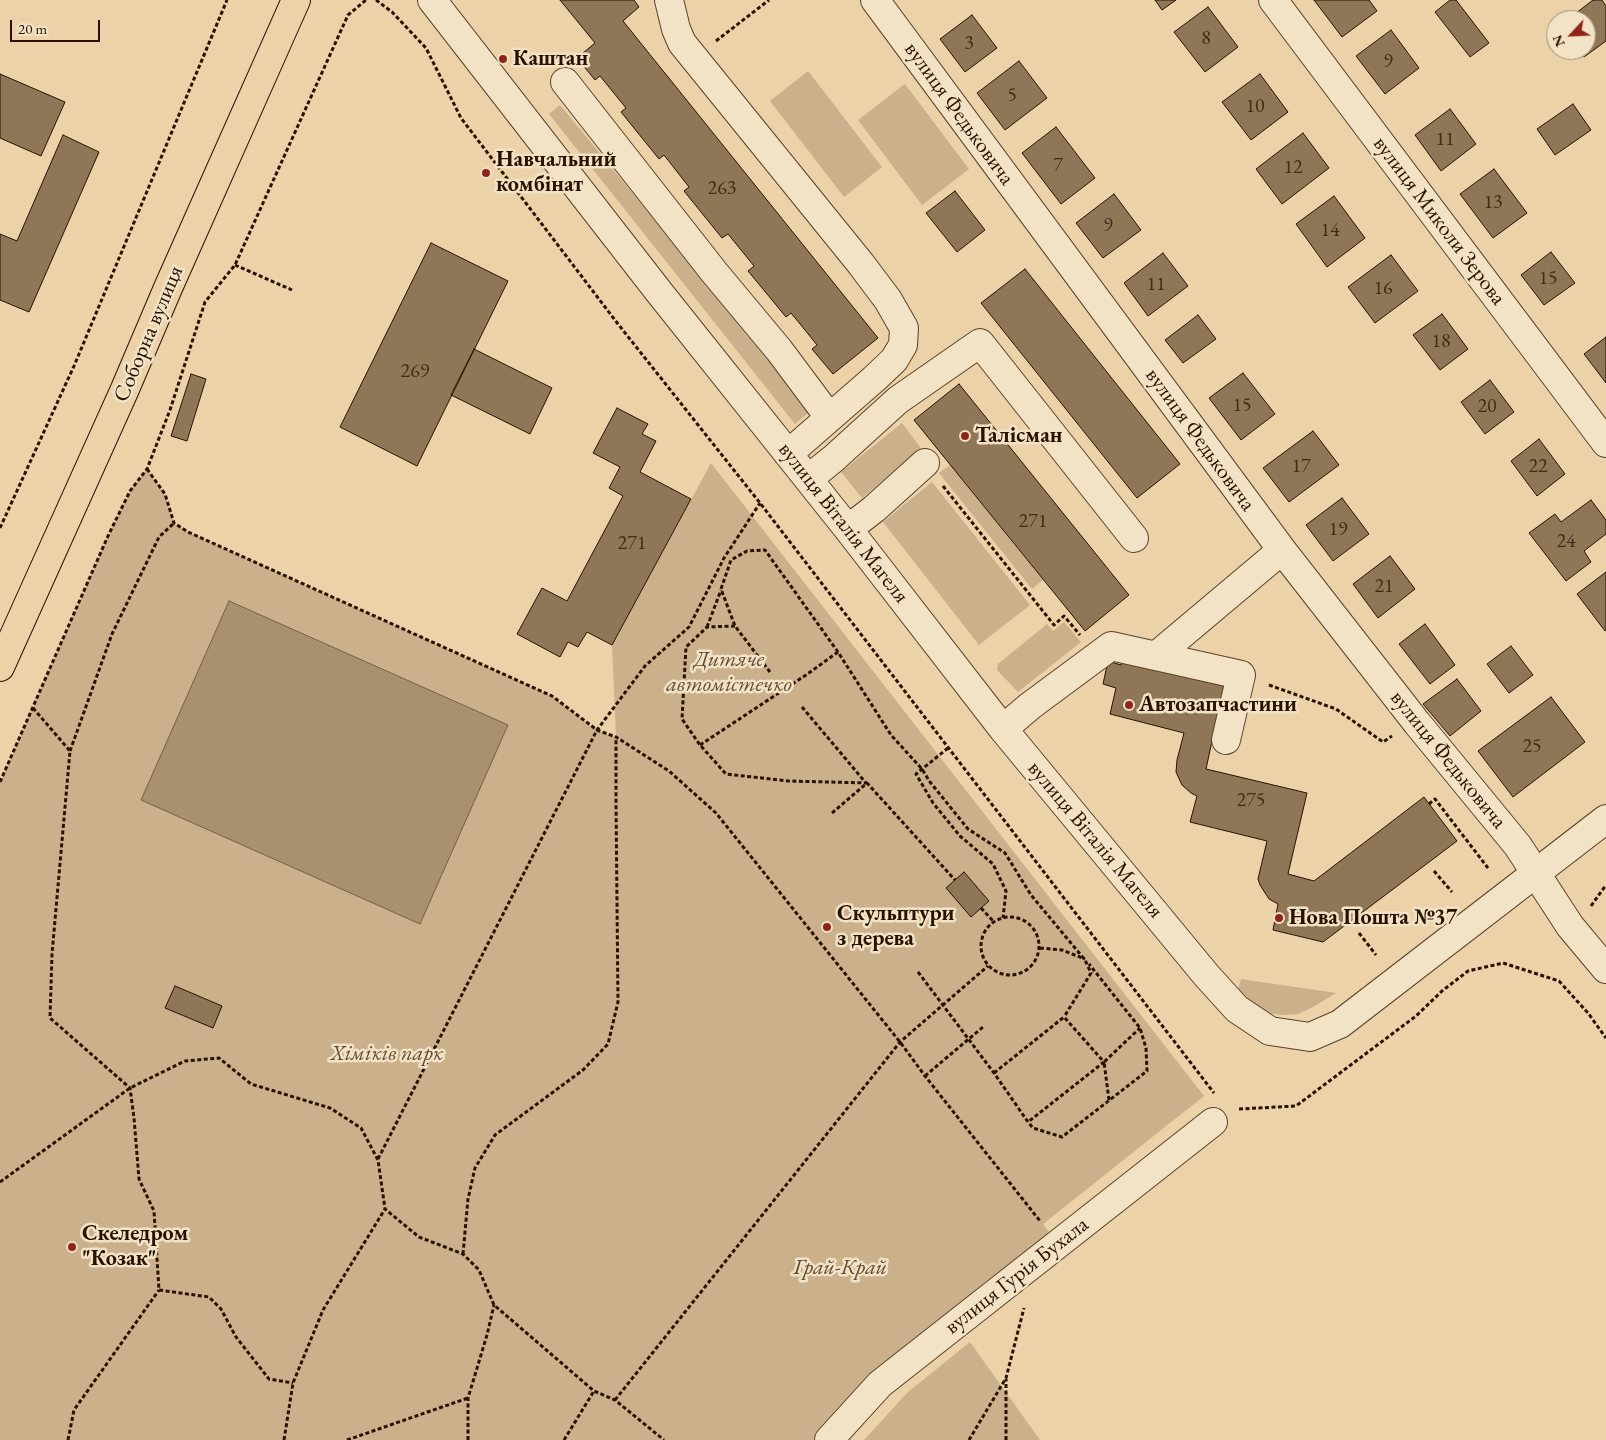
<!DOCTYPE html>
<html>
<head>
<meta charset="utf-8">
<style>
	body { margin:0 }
	#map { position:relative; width:1606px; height:1440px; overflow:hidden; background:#ebd2a8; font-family:"EB Garamond",serif }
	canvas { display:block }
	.north { position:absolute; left:1546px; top:10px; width:50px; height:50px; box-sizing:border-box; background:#f2e2c6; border:1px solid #a28f77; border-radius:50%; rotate:245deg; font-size:14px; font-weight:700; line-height:20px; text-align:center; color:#291200 }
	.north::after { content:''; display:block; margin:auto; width:18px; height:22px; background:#8f2418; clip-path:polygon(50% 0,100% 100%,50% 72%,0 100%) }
	.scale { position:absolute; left:10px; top:20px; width:90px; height:22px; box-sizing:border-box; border:2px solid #291200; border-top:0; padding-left:6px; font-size:15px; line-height:18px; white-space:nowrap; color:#291200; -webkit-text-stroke:4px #f2e2c6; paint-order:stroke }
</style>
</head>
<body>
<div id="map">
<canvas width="1606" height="1440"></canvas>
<div class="north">N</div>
<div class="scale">20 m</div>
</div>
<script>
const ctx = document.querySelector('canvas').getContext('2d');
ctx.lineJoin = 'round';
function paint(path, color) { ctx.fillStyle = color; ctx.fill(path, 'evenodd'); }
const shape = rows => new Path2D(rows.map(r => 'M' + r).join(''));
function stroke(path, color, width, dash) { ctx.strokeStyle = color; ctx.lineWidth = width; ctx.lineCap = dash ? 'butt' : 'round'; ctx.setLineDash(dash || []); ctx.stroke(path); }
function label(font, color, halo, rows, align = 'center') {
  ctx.font = font + ' "EB Garamond",serif'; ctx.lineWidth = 5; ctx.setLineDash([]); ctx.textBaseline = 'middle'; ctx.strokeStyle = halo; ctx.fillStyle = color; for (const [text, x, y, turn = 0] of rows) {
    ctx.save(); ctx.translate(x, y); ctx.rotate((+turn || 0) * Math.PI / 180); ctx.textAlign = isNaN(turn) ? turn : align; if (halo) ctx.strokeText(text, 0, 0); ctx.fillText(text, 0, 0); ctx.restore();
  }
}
paint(shape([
	[808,71,882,167,844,197,770,101],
	[905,84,969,169,922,205,858,120],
	[560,105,812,410,795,424,549,114],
	[902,423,921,448,862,498,841,472],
	[711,463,1204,1096,1043,1224,1058,1243,829,1440,0,1440,0,782,108,536,130,491,147,469,165,494,174,523,188,532,552,696,597,730,616,737,612,645],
	[950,465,1043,580,1032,589,939,473],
	[932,482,1030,605,979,645,883,522],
	[1064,622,1081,642,1018,692,997,670,998,664,1047,624,1053,631],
	[1241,979,1336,993,1313,1007,1298,1014,1283,1015,1268,1013,1257,1010,1237,993],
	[970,1342,1040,1440,864,1440,908,1392]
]), '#cab18b');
const water = shape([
	[229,601,508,725,420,924,141,800,229,601]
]);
paint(water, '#a9916f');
stroke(water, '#765e43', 1);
const building = shape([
	[560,0,634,0,639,7,623,21,878,338,833,374,812,349,817,345,805,330,791,313,786,317,748,271,754,266,728,234,722,238,684,191,689,187,664,155,659,159,621,112,626,108,600,76,595,80,577,58,595,43,560,0],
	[1155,0,1176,0,1162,10,1155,0],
	[1314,0,1369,0,1377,11,1342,37,1314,0],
	[1450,0,1456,0,1489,43,1470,57,1435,12,1450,0],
	[1593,0,1602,0,1606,6,1606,41,1584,57,1579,50,1586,50,1586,20,1567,20,1593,0],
	[1208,7,1238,47,1205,72,1174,32,1208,7],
	[972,15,997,48,965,72,940,39,972,15],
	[1391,30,1419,68,1385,94,1356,56,1391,30],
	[1019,61,1047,98,1005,130,977,93,1019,61],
	[0,74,65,102,41,156,0,138,0,74],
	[1260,74,1288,112,1251,140,1222,102,1260,74],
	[1573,104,1591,130,1555,155,1537,129,1573,104],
	[1450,109,1476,144,1441,171,1415,135,1450,109],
	[1056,127,1095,178,1061,204,1022,153,1056,127],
	[1303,133,1329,168,1282,204,1256,169,1303,133],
	[63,135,99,152,29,312,0,300,0,234,17,241,63,135],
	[1494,169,1527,213,1493,238,1460,194,1494,169],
	[955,191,985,230,957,252,926,213,955,191],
	[1114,194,1141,230,1103,258,1076,223,1114,194],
	[1334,196,1365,238,1327,267,1296,224,1334,196],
	[431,243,508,281,417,466,340,427,431,243],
	[1551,252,1575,283,1544,305,1521,275,1551,252],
	[1163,253,1188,286,1148,316,1124,283,1163,253],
	[1391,255,1418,291,1375,323,1348,287,1391,255],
	[1025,269,1180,464,1137,498,981,303,1025,269],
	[1442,314,1468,349,1440,370,1413,335,1442,314],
	[1198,315,1216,339,1183,363,1165,340,1198,315],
	[1606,337,1606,383,1584,354,1606,337],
	[474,349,552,388,530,434,451,395,474,349],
	[1243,373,1275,414,1241,440,1209,398,1243,373],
	[191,374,206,379,187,441,171,436,191,374],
	[1490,380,1514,412,1485,434,1461,402,1490,380],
	[959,384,1129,595,1085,631,914,420,959,384],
	[617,408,648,424,642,434,656,441,640,472,691,499,612,645,587,632,578,647,568,642,560,657,517,634,542,588,567,601,623,496,609,488,620,467,593,453,617,408],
	[1313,431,1339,465,1289,502,1263,468,1313,431],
	[1539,439,1565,474,1537,496,1511,461,1539,439],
	[1342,498,1369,534,1333,561,1306,525,1342,498],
	[1591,500,1606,520,1606,534,1584,551,1591,562,1566,581,1529,533,1555,514,1561,522,1591,500],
	[1390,556,1415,589,1378,618,1353,584,1390,556],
	[1606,572,1606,630,1605,631,1577,594,1606,572],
	[1425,624,1455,665,1430,684,1399,644,1425,624],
	[1511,646,1533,675,1509,693,1487,664,1511,646],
	[1123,660,1224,685,1206,769,1307,793,1288,874,1314,881,1424,797,1457,841,1323,942,1273,930,1278,904,1269,899,1260,885,1258,879,1267,841,1190,822,1197,796,1191,793,1182,785,1176,772,1177,760,1184,733,1110,714,1116,688,1103,684,1108,661,1121,665,1123,660],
	[1457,679,1481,711,1450,736,1423,704,1457,679],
	[1551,697,1585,742,1513,797,1478,751,1551,697],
	[964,872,989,901,971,917,946,888,964,872],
	[175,986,222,1006,213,1028,165,1008,175,986]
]);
paint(building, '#8e7657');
stroke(building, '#291200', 1);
const minor = shape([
	[432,0,659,292,848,529,1003,729,1207,976,1237,1009,1270,1031,1310,1037,1340,1024,1606,819],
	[669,0,676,29,682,43,861,264,888,300,904,328,903,345,894,360,874,379,788,454],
	[875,0,1282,550,1417,723,1518,846,1570,926,1606,969],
	[1273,0,1606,443],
	[565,82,714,272,779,350,829,417],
	[808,479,833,459,898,400,980,343,1134,538],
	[848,529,874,509,925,463],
	[1156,656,1241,675,1226,740],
	[1003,729,1030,706,1111,646,1156,656,1282,550],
	[829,1440,880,1384,1213,1122]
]);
const major = shape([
	[0,667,125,389,168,288,296,0]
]);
stroke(minor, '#5a422a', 30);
stroke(major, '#291200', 30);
stroke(shape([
	[376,0,392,12,426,48,461,118,618,324,760,503,1214,1093],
	[716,41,769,0],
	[235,265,292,290],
	[147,469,165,494,174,523,188,532,552,696,597,730,616,737,669,771,716,813,900,1042,925,1076,1040,1221],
	[943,486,1054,625,1064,616,1080,635],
	[0,528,74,366,227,0],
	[735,626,707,627,686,647,682,719,700,745,726,774,788,781,867,783],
	[707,627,721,590],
	[770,672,735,626,721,589,731,560,747,551,765,550,838,652,891,735,922,769,930,782,968,829,1005,853,1031,895,1085,960,1091,973,1064,1017],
	[1269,685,1336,709,1383,742,1392,736],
	[802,707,866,783],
	[33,708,70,751,52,954,50,1018,130,1088,134,1118,139,1179,154,1211,159,1290,209,1297,221,1309,236,1337,269,1379,293,1383],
	[700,745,806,675,838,652],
	[948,748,916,774,933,803,960,836,993,864,1006,891,1003,918],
	[70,751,112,634,159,537,174,523],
	[0,782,108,536,130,491,147,469,170,410,205,302,235,265,348,15,366,0],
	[1429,804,1435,799,1488,868],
	[832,813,867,783,955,880],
	[1434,871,1452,892],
	[1591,906,1606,885],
	[981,908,994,922],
	'981 946a29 29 0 1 1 58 0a29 29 0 1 1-58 0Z',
	[1359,933,1376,955],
	[1040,948,1062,950,1085,959],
	[918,972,994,1073,1028,1122,1033,1128,1062,1137,1147,1071,1146,1048,1140,1028,1089,964],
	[994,1073,1064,1017,1104,1062,1028,1122],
	[925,1076,945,1059],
	[1109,1100,1104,1062,1140,1028],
	[1239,1109,1296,1106,1416,1016,1442,991,1468,971,1503,963,1559,981,1588,1013,1606,1038],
	[378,1159,597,730,645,666,689,627,724,558,760,503],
	[0,1182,130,1088,185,1061,219,1058,251,1084,330,1108,361,1128,378,1160,385,1209,419,1237,463,1254,479,1270,494,1305,594,1391,615,1400,664,1440],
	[463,1254,468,1199,475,1168,495,1135,583,1070,608,1044,618,1002,616,802,616,738],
	[615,1400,900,1042,988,966],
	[68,1440,74,1410,159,1290],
	[284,1440,293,1383,323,1310,385,1209],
	[347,1440,468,1398],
	[468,1440,468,1398,487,1335,494,1305],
	[564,1440,594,1391],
	[969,1440,1006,1378,1024,1308],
	[1006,1440,1006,1379]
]), '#291200', 3, [4, 2.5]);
stroke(minor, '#f2e2c6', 28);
stroke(major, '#ebd2a8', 28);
stroke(shape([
	[945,1059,983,1027]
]), '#291200', 3, [4, 2.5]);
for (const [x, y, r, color] of [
	[503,59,5,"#8f2418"],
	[486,173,5,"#8f2418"],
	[965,436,5,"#8f2418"],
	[1129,705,5,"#8f2418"],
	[1279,918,5,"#8f2418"],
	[827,927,5,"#8f2418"],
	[72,1247,5,"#8f2418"]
]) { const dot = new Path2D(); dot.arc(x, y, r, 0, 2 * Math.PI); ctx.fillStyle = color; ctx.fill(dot); stroke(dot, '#f2e2c6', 2); }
label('20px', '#422b16', null, [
	["8",1206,39],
	["3",969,44],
	["9",1388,62],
	["5",1012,96],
	["10",1255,107],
	["11",1445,140],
	["7",1058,166],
	["12",1293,168],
	["263",722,189],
	["13",1493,203],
	["9",1108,226],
	["14",1330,231],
	["15",1548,279],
	["11",1156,285],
	["16",1383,289],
	["18",1441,342],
	["269",415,372],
	["15",1242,406],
	["20",1487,407],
	["17",1301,467],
	["22",1538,467],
	["271",1033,522],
	["19",1338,530],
	["24",1566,542],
	["271",632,544],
	["21",1384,587],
	["25",1532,747],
	["275",1251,801]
]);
label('bold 22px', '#291200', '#f2e2c6', [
	["Каштан",513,59],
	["Навчальний",496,160],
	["комбінат",496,185],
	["Талісман",975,436],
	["Автозапчастини",1139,705],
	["Скульптури",837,914],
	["з дерева",837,939],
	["Нова Пошта №37",1289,918],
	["Скеледром",82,1234],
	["\"Козак\"",82,1259]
], 'left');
label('22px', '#291200', '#f2e2c6', [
	["вулиця Федьковича",959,114,54],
	["вулиця Миколи Зерова",1439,221,53],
	["Соборна вулиця",149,334,-67],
	["вулиця Федьковича",1200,440,54],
	["вулиця Віталія Магеля",843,523,52],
	["вулиця Федьковича",1448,760,51],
	["вулиця Віталія Магеля",1095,840,50],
	["вулиця Гурія Бухала",1017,1276,-38]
]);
label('italic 22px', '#614a31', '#f2e2c6', [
	["Дитяче",729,660],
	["автомістечко",729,685],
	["Хіміків парк",387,1054],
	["Грай-Край",840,1268]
]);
</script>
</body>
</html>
